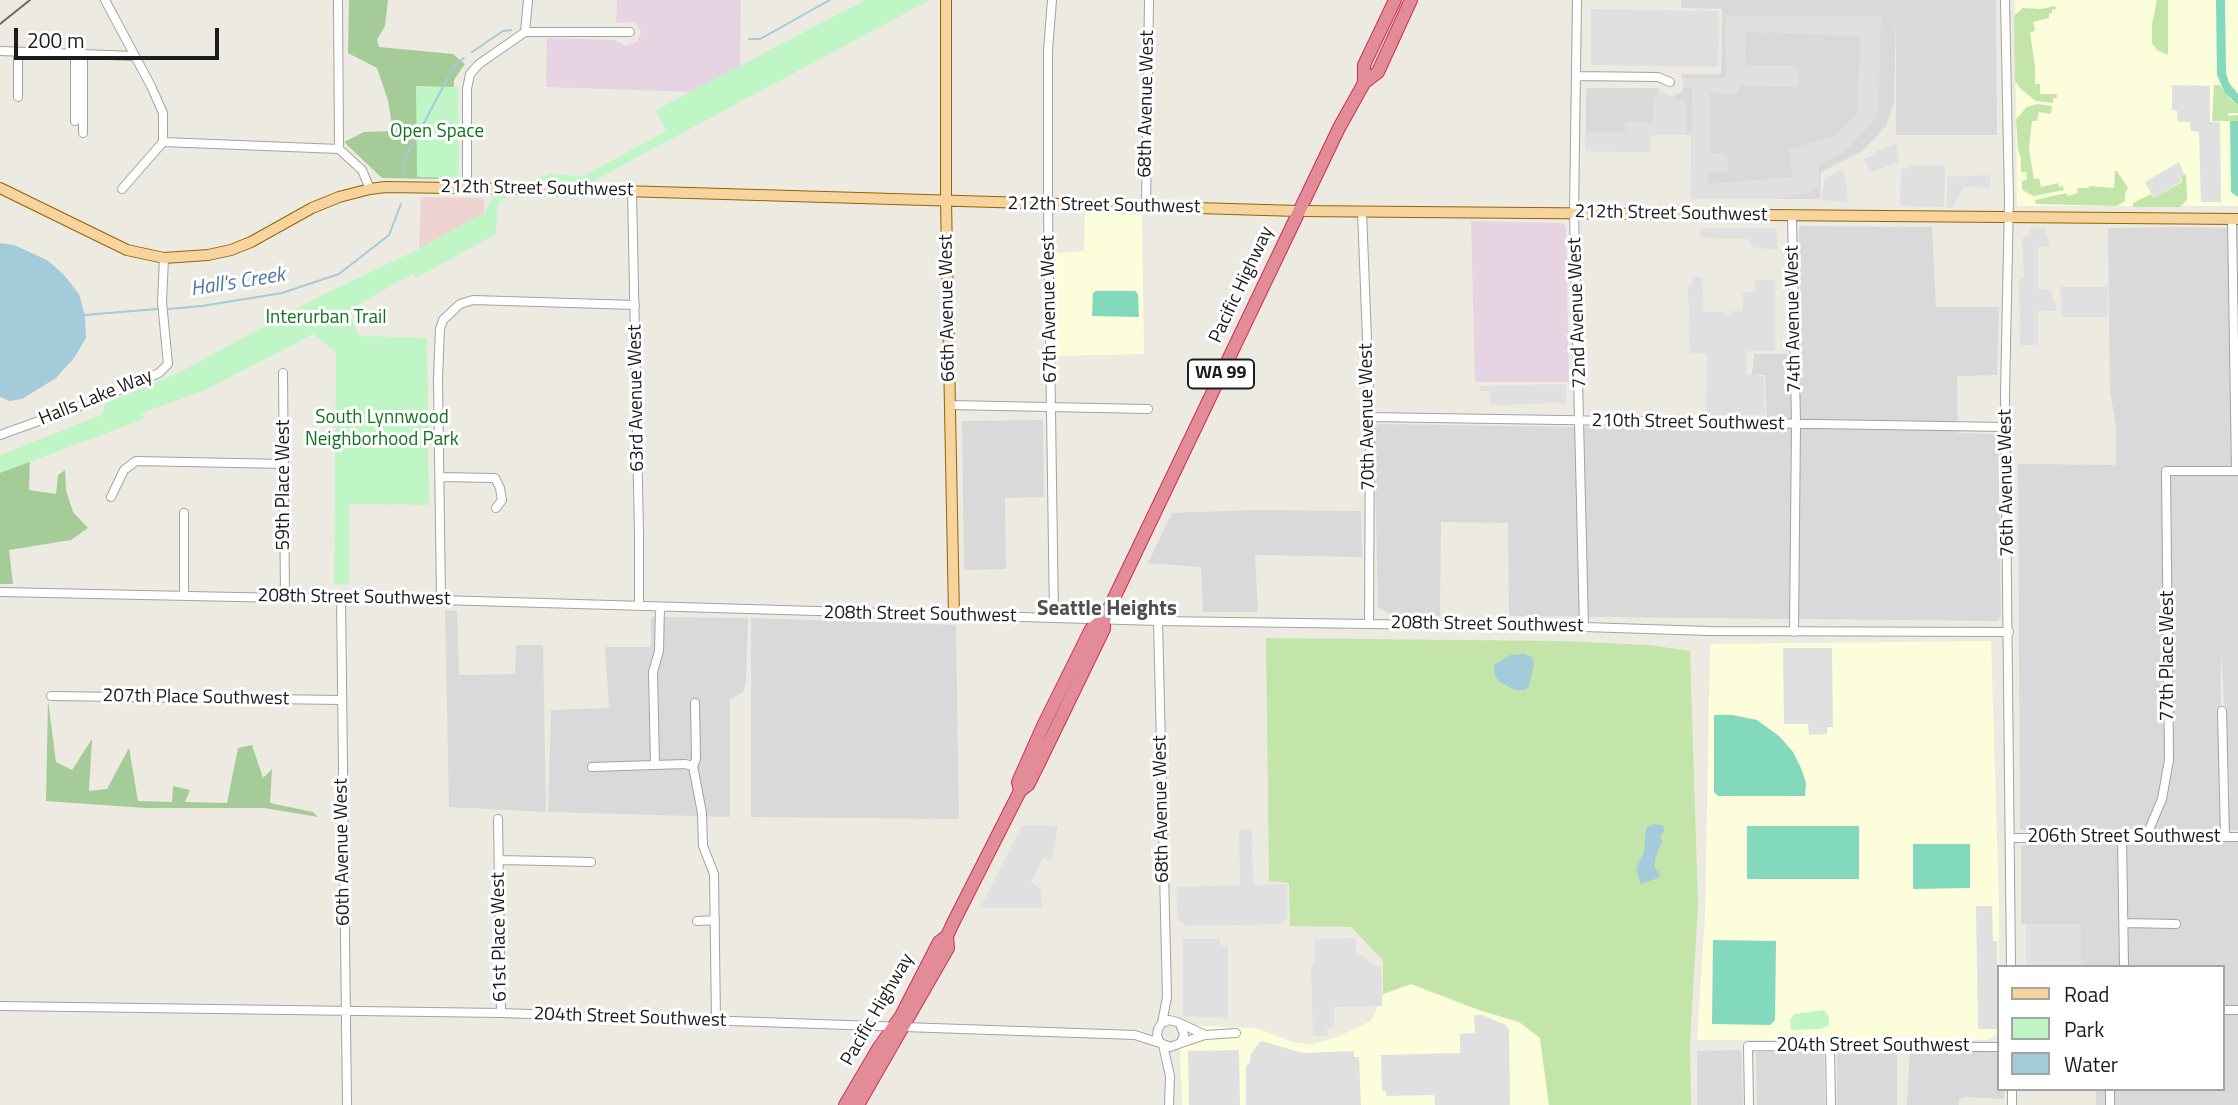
<!DOCTYPE html>
<html>
<head>
<meta charset="utf-8">
<style>
	body { margin:0 }
	#map { position:relative; width:2238px; height:1105px; overflow:hidden; background:#edeae2; font-family:"Titillium Web",sans-serif }
	canvas { display:block }
	.legend { position:absolute; left:1997px; top:965px; width:228px; height:126px; box-sizing:border-box; background:#fff; border:2px solid #a4a4a4; margin:0; padding:9px 12px; list-style:none; font-size:21px; color:#1c1c1c }
	.legend li { display:flex; align-items:center; gap:14px; height:35px }
	.legend b { width:35px; border:2px solid #a4a4a4 }
	.scale { position:absolute; left:14px; top:28px; width:205px; height:32px; box-sizing:border-box; border:4px solid #1c1c1c; border-top:0; padding-left:9px; font-size:21px; line-height:24px; white-space:nowrap; color:#1c1c1c; -webkit-text-stroke:5px #fff; paint-order:stroke }
</style>
</head>
<body>
<div id="map">
<canvas width="2238" height="1105"></canvas>
<ul class="legend">
<li><b style="height:9px;background:#f7d49d"></b>Road</li>
<li><b style="height:19px;background:#c0f6c6"></b>Park</li>
<li><b style="height:19px;background:#a4cbd9"></b>Water</li>
</ul>
<div class="scale">200 m</div>
</div>
<script>
const ctx = document.querySelector('canvas').getContext('2d');
ctx.lineJoin = 'round';
function paint(path, color) { ctx.fillStyle = color; ctx.fill(path, 'evenodd'); }
const shape = rows => new Path2D(rows.map(r => 'M' + r).join(''));
function stroke(path, color, width, dash) { ctx.strokeStyle = color; ctx.lineWidth = width; ctx.lineCap = dash ? 'butt' : 'round'; ctx.setLineDash(dash || []); ctx.stroke(path); }
function label(font, color, halo, rows, align = 'center') {
  ctx.font = font + ' "Titillium Web",sans-serif'; ctx.lineWidth = 6; ctx.setLineDash([]); ctx.textBaseline = 'middle'; ctx.strokeStyle = halo; ctx.fillStyle = color; for (const [text, x, y, turn = 0] of rows) {
    ctx.save(); ctx.translate(x, y); ctx.rotate((+turn || 0) * Math.PI / 180); ctx.textAlign = isNaN(turn) ? turn : align; if (halo) ctx.strokeText(text, 0, 0); ctx.fillText(text, 0, 0); ctx.restore();
  }
}
paint(shape([
	[1681,0,1996,0,1997,135,1896,135,1896,13,1894,103,1886,126,1861,152,1821,172,1820,199,1691,199,1691,135,1655,135,1651,138,1651,152,1586,151,1586,90,1588,88,1657,88,1668,95,1674,96,1681,92,1684,87,1681,74,1721,74,1722,9,1681,8],
	[1799,226,1932,227,1936,307,1999,307,1997,375,1957,376,1958,433,1998,434,2001,617,1997,621,1509,616,1508,523,1441,522,1440,616,1389,614,1378,607,1374,428,1378,424,1767,430,1765,375,1752,375,1754,354,1801,354],
	[2193,227,2238,228,2238,830,2028,833,2020,828,2018,464,2116,465,2116,426,2110,391,2108,228],
	[2221,652,2230,795,2220,795],
	[1043,420,1044,497,1005,498,1006,569,964,570,962,421],
	[1253,510,1361,511,1362,557,1255,555,1258,612,1203,612,1201,567,1148,563,1172,513],
	[445,610,457,611,459,675,515,674,516,645,543,645,546,812,449,807],
	[651,617,748,618,746,682,743,692,730,699,730,817,548,812,551,710,609,708,605,647,651,647],
	[751,618,956,625,959,819,751,817],
	[2238,842,2238,1105,2096,1105,2096,1089,2222,1089,2222,967,2081,967,2080,924,2021,924,2021,846,2033,843],
	[1910,1047,1998,1052,1998,1089,2004,1089,2004,1099,1964,1097,1959,1100,1959,1105,1907,1105],
	[1741,1050,1743,1105,1697,1105,1697,1051],
	[1824,1051,1825,1105,1757,1105,1756,1052],
	[1837,1053,1897,1053,1897,1105,1837,1105]
]), '#dad9d9');
paint(shape([
	[421,197,484,198,484,213,419,249]
]), '#edd4d1');
paint(shape([
	[617,0,741,0,740,69,696,92,546,87,547,38,615,40,626,46,637,42,641,32,636,22,616,23],
	[1471,221,1562,223,1566,227,1569,382,1475,382]
]), '#e6d4e2');
paint(shape([
	[2015,0,2238,0,2238,206,2017,206],
	[1085,213,1142,215,1144,354,1054,356,1056,253,1084,251],
	[1991,641,1999,903,1998,1035,1986,1040,1697,1040,1705,915,1710,644],
	[1411,984,1479,1010,1519,1022,1540,1038,1549,1105,1182,1105,1179,1025,1256,1028,1293,1042,1311,1045,1342,1035,1371,1021,1383,994]
]), '#fcfddb');
paint(shape([
	[2157,0,2168,0,2168,55,2157,50,2152,43,2152,24],
	[2055,6,2056,9,2052,10,2052,13,2049,14,2049,18,2033,22,2035,31,2030,32,2035,67,2035,84,2040,84,2040,94,2057,94,2057,98,2053,98,2053,103,2036,101,2021,89,2015,81,2014,16,2023,8,2041,9],
	[2214,85,2220,85,2229,98,2238,105,2238,113,2228,113,2229,116,2238,115,2238,123,2237,121,2212,121],
	[2037,104,2052,106,2051,114,2039,112,2037,121,2032,121,2029,149,2034,179,2039,178,2041,187,2058,183,2059,187,2063,186,2064,190,2034,196,2022,190,2022,181,2027,180,2026,172,2021,172,2021,158,2018,150,2016,119,2027,107],
	[2115,171,2117,171,2128,188,2125,194,2125,201,2117,206,2036,204,2035,200,2066,193,2068,196,2078,193,2077,188,2089,188,2089,186,2114,188],
	[2186,174,2187,200,2180,207,2133,207,2133,203,2151,194,2154,198,2182,182,2181,176],
	[1266,638,1560,641,1649,645,1690,651,1698,905,1690,1042,1691,1105,1549,1105,1540,1038,1519,1022,1479,1010,1411,984,1383,994,1383,960,1351,927,1290,926,1289,883,1269,881]
]), '#c4e5a9');
paint(shape([
	[349,0,388,0,385,26,377,40,379,47,453,54,465,64,454,80,453,121,438,179,382,178,344,142,364,132,393,131,388,100,377,68,348,53],
	[30,458,29,490,56,494,58,475,65,470,66,490,73,512,88,528,71,540,9,550,13,584,0,584,0,468],
	[48,700,56,762,72,770,92,739,89,791,107,789,129,748,138,801,172,802,173,786,190,790,185,802,227,803,238,748,252,745,263,778,272,769,270,803,313,812,318,817,264,808,145,808,46,801]
]), '#a5cb98');
paint(shape([
	[865,0,930,0,591,182,530,180,551,174,584,176,666,131,656,110],
	[416,86,458,87,459,178,417,177],
	[501,192,589,195,589,198,507,196,498,203,496,234,416,278,413,273,348,311,359,336,427,338,429,505,349,504,349,585,334,584,336,353,314,334,201,392,142,413,144,419,0,473,0,455,101,415,106,403,178,373,322,295,419,249,484,213,491,201],
	[1824,1010,1829,1017,1829,1026,1820,1029,1791,1030,1790,1019,1795,1014]
]), '#c0f6c6');
paint(shape([
	[2216,0,2225,0,2226,73,2229,83,2238,94,2238,105,2225,93,2217,75],
	[2230,121,2238,121,2238,197,2231,192],
	[1096,291,1135,291,1138,294,1139,317,1092,316,1093,293],
	[1714,715,1732,715,1757,720,1779,736,1793,752,1801,768,1806,783,1805,796,1718,796,1714,792],
	[1747,826,1859,826,1859,879,1747,879],
	[1913,844,1970,844,1970,888,1913,889],
	[1713,940,1776,941,1775,1020,1770,1025,1712,1024]
]), '#83d9bc');
paint(shape([
	[1591,9,1719,11,1718,67,1591,65],
	[1726,15,1881,15,1879,92,1877,111,1871,124,1842,154,1819,164,1819,187,1810,193,1774,199,1691,199,1692,88,1684,87,1683,78,1726,78],
	[1746,32,1860,36,1858,109,1855,116,1834,136,1789,149,1792,177,1707,184,1708,173,1728,173,1727,153,1710,154,1710,93,1738,94,1739,85,1798,87,1798,68,1795,66,1745,65],
	[2172,85,2210,86,2210,122,2220,122,2221,202,2201,202,2199,132,2191,131,2190,122,2178,122,2177,111,2172,110],
	[1657,88,1668,95,1674,96,1674,100,1686,100,1687,135,1655,135,1651,138,1651,152,1586,151,1585,133,1625,133,1625,122,1653,123,1653,97,1657,96],
	[1896,144,1899,162,1871,172,1863,159,1877,154,1875,151],
	[2179,162,2184,174,2180,177,2182,181,2154,198,2145,182],
	[1907,165,1945,165,1944,207,1900,206,1901,169,1907,169],
	[1841,170,1845,174,1848,202,1821,200,1825,179],
	[1990,175,1990,188,1964,187,1953,207,1947,208,1947,177],
	[2031,227,2045,228,2050,247,2038,247,2038,289,2051,289,2057,311,2038,311,2038,345,2020,345,2019,279,2024,278,2022,239,2030,234],
	[1701,228,1776,228,1778,250,1751,247,1749,239,1700,238],
	[1695,277,1702,277,1703,312,1725,312,1725,315,1731,315,1731,311,1742,311,1743,292,1755,292,1755,280,1775,280,1775,351,1747,351,1746,374,1764,376,1765,415,1706,415,1707,354,1690,353,1688,288],
	[2060,287,2108,287,2108,317,2062,317],
	[1566,384,1566,403,1491,405,1490,391,1480,391,1480,386],
	[1783,648,1832,648,1833,727,1827,727,1827,734,1809,735,1808,724,1784,724],
	[1022,825,1058,826,1052,862,1043,858,1031,882,1041,889,1042,908,980,908],
	[1239,829,1252,829,1253,885,1287,884,1287,920,1284,920,1284,924,1184,926,1184,922,1178,922,1177,887,1240,885],
	[1976,906,1992,906,1993,941,1997,941,1998,1029,1978,1029],
	[2026,924,2081,924,2081,967,2026,967],
	[1356,938,1356,955,1363,955,1374,966,1381,966,1382,1006,1334,1007,1334,1027,1327,1027,1328,1036,1313,1036,1311,965,1315,965,1315,939],
	[1183,939,1220,939,1220,945,1228,945,1228,1018,1183,1016],
	[1474,1015,1482,1015,1506,1025,1509,1030,1510,1105,1435,1105,1434,1095,1386,1096,1386,1091,1382,1091,1381,1055,1460,1053,1460,1034,1475,1033],
	[1261,1041,1303,1053,1354,1051,1354,1057,1359,1057,1361,1105,1246,1105,1246,1066,1250,1063,1251,1054],
	[1239,1050,1240,1105,1189,1105,1188,1051]
]), '#e0e0e0');
paint(shape([
	[0,243,14,245,47,260,64,275,79,294,85,316,86,338,74,358,56,378,22,399,10,401,0,397],
	[1524,654,1532,657,1534,663,1529,686,1525,690,1515,690,1498,681,1494,672,1494,665,1510,655],
	[1653,824,1662,825,1665,830,1660,836,1662,841,1655,859,1655,868,1661,877,1641,884,1636,869,1644,852,1646,828]
]), '#a4cbd9');
stroke(shape([
	[749,39,760,39,830,0],
	[472,52,503,31,511,30],
	[403,175,404,161,454,66,464,58],
	[169,309,202,306,282,293,339,274,389,235,401,204],
	[84,315,157,309]
]), '#a4cbd9', 2);
const minor = shape([
	[105,0,151,86,163,113,163,142,122,189],
	[338,0,339,149,362,170,370,189],
	[1052,0,1048,50,1048,205,1054,618],
	[1577,0,1574,213,1584,627],
	[2005,0,2009,200,2005,395,2011,967],
	[525,32,630,32],
	[0,51,135,56],
	[18,52,18,97],
	[83,54,83,133],
	[1577,76,1658,77,1670,82],
	[75,121,75,54],
	[163,142,339,149],
	[467,187,467,89,470,74,479,64,525,32,528,0],
	[632,191,639,533,639,606],
	[1146,207,1149,0],
	[1362,211,1370,417,1369,624],
	[1792,216,1796,424,1794,632],
	[2232,219,2236,471],
	[283,373,285,598],
	[949,405,1148,409],
	[1370,417,2006,427],
	[0,435,86,404,159,373,168,364,162,302,164,258],
	[440,477,495,478,500,488,502,500,496,508],
	[111,497,124,470,136,461,284,464],
	[0,592,285,598,372,598,1158,621,1584,627,1709,631,2009,632],
	[184,595,184,513],
	[341,598,347,1105],
	[441,600,438,379,440,329,443,320,460,304,473,300,635,305],
	[1158,621,1167,997,1162,1023],
	[51,696,341,700],
	[2222,711,2225,837],
	[655,765,653,672,659,651,660,607],
	[693,766,702,813,703,846,714,874,716,1021],
	[693,766,696,759,695,703],
	[592,767,685,764,693,766],
	[498,819,501,1013],
	[2122,837,2124,967],
	[2146,837,2162,799,2169,760,2166,471,2238,471],
	[2010,838,2238,837],
	[499,860,591,862],
	[697,921,715,920],
	[2124,923,2176,924],
	[0,1006,501,1013,1135,1035,1160,1043],
	[2222,1010,2238,1010],
	[1180,1024,1184,1035,1181,1043,1170,1047,1160,1043,1157,1036,1158,1029,1162,1023,1169,1020,1177,1022,1205,1035],
	[1181,1043,1205,1035,1236,1033],
	[1163,1045,1170,1076,1169,1105],
	[1830,1046,1831,1105],
	[2012,1089,2012,1105],
	[2110,1089,2110,1105],
	[1749,1105,1748,1046,1998,1047]
]);
const major = shape([
	[946,0,946,202,954,615],
	[0,188,127,250,164,258,208,255,231,250,251,242,312,208,339,197,370,189,385,187,589,190,1298,211,2238,219]
]);
const highway = shape([
	[1364,83,1364,65,1395,0],
	[1020,791,1018,782,1043,726,1091,629,1104,619,1339,128,1364,83,1378,72,1411,0],
	[845,1105,878,1049,901,1016,939,942,947,936],
	[858,1105,948,948,947,936,953,923,1020,791,1028,785,1039,763,1104,629,1104,619]
]);
stroke(minor, '#a3a3a3', 10);
stroke(major, '#8d6607', 12);
stroke(highway, '#ce2c5c', 14);
stroke(minor, '#fff', 8);
stroke(major, '#f7d49d', 10);
stroke(highway, '#e28c98', 12);
stroke(shape([
	[0,24,30,0]
]), '#6a6a6a', 2);
for (const [x, y, w] of [
	[1221,374,66]
]) { const box = new Path2D(); box.roundRect(x - w / 2, y - 14.5, w, 29, 5); ctx.fillStyle = '#fff'; ctx.fill(box); stroke(box, '#1c1c1c', 2); }
label('bold 18px', '#1c1c1c', null, [
	["WA 99",1221,374]
]);
label('19px', '#1c1c1c', '#fff', [
	["68th Avenue West",1147,104,-89],
	["212th Street Southwest",537,189,1],
	["212th Street Southwest",1104,206,1],
	["212th Street Southwest",1671,214,1],
	["Pacific Highway",1242,285,-65],
	["66th Avenue West",948,308,-91],
	["67th Avenue West",1050,309,-91],
	["72nd Avenue West",1578,313,-92],
	["74th Avenue West",1794,319,-91],
	["Halls Lake Way",96,398,-22],
	["63rd Avenue West",637,398,-91],
	["70th Avenue West",1368,417,-91],
	["210th Street Southwest",1688,423,1],
	["76th Avenue West",2007,483,-91],
	["59th Place West",284,485,-90],
	["208th Street Southwest",354,598,1],
	["208th Street Southwest",920,615,1],
	["208th Street Southwest",1487,625,1],
	["77th Place West",2168,656,-90],
	["207th Place Southwest",196,698,1],
	["68th Avenue West",1162,809,-91],
	["206th Street Southwest",2124,837],
	["60th Avenue West",343,852,-91],
	["61st Place West",500,937,-91],
	["Pacific Highway",878,1010,-60],
	["204th Street Southwest",630,1018,2],
	["204th Street Southwest",1873,1046]
]);
label('19px', '#10741d', '#fff', [
	["Open Space",437,132],
	["Interurban Trail",326,318],
	["South Lynnwood",382,418],
	["Neighborhood Park",382,440]
]);
label('italic 21px', '#4e76a6', '#fff', [
	["Hall's Creek",238,283,-9]
]);
label('bold 21px', '#4f4f4f', '#fff', [
	["Seattle Heights",1107,610]
]);
</script>
</body>
</html>
